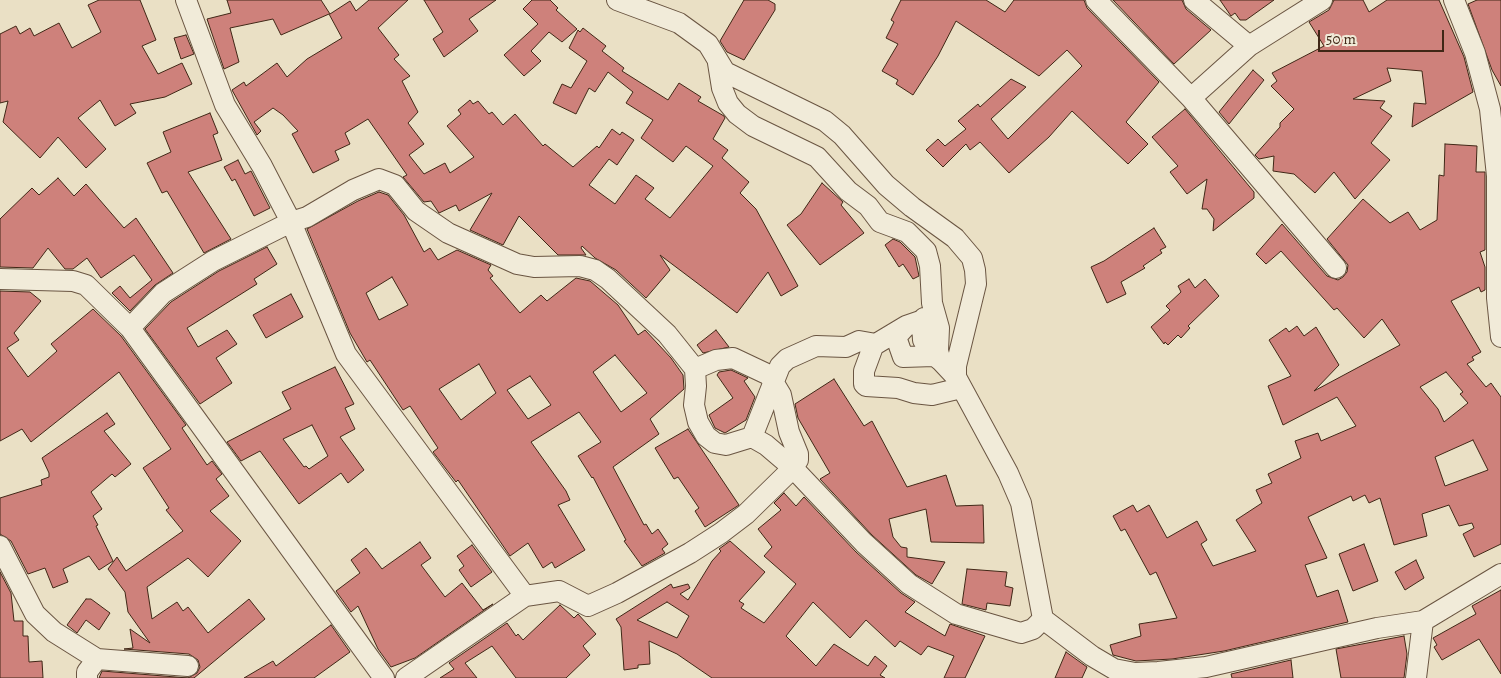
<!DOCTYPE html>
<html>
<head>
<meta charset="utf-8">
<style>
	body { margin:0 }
	#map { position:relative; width:1501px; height:678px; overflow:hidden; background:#eae0c5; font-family:Alegreya,serif }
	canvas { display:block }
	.scale { position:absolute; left:1318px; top:30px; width:126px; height:22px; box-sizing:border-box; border:2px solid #402716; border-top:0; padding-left:6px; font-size:15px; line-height:18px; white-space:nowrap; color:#402716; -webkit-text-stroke:4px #f1ebd9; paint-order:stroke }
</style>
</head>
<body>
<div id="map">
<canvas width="1501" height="678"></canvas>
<div class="scale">50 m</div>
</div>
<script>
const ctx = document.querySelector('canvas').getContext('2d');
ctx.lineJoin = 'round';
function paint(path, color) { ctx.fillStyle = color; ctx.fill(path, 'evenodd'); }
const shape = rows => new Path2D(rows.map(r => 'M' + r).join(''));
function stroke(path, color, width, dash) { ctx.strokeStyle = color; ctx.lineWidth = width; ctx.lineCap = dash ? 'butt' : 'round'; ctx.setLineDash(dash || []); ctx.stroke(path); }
const building = shape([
	[99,0,140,0,156,40,142,46,158,74,182,63,192,84,165,97,130,104,136,113,115,126,100,100,78,118,106,149,86,168,58,137,40,158,3,122,8,101,0,103,0,34,16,26,20,34,30,28,34,36,59,23,72,48,101,32,88,5,99,0],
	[227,0,321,0,330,14,350,1,356,11,369,0,408,0,378,28,399,55,394,59,410,76,402,81,418,112,408,123,424,144,409,155,424,174,445,163,450,173,474,157,447,126,461,114,458,110,470,100,473,104,478,101,489,114,492,112,503,125,515,114,543,146,545,144,573,167,597,146,599,148,612,129,620,135,622,132,634,140,617,165,609,159,589,185,615,204,636,175,654,188,645,199,670,218,713,166,686,146,673,162,641,138,653,120,626,103,633,92,608,72,595,92,589,88,576,114,553,103,562,84,571,88,587,61,569,48,578,30,580,32,583,28,606,46,602,51,624,68,622,71,668,100,679,83,701,97,698,101,724,116,725,118,713,139,728,150,722,158,749,182,740,193,756,209,798,286,781,296,768,272,737,313,660,255,670,270,646,298,616,270,595,258,582,246,581,248,586,255,558,255,519,216,503,245,470,230,492,193,459,211,456,205,439,213,431,201,424,202,403,177,407,175,368,119,345,133,350,144,335,151,339,160,313,173,292,134,298,131,283,115,273,108,254,122,261,131,257,135,232,90,244,82,246,86,277,63,287,77,307,59,342,38,329,14,281,35,273,19,230,28,239,62,224,69,207,19,231,13,227,0],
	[424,0,496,0,469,19,478,31,444,57,433,39,443,32,424,0],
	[532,0,550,0,558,8,556,10,577,29,562,42,549,32,531,51,541,61,524,76,504,55,538,24,523,9,532,0],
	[744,0,768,0,775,4,775,10,744,60,727,52,720,41,744,0],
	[901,0,986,0,1005,12,1014,0,1084,0,1087,8,1159,82,1126,122,1148,144,1128,164,1072,111,1049,137,1009,173,980,142,970,150,966,144,943,167,926,150,938,139,945,146,966,129,958,121,978,104,980,107,1011,79,1026,87,991,119,1008,139,1082,66,1067,50,1039,76,956,21,938,56,913,95,896,84,898,80,882,71,898,44,886,38,894,22,891,20,901,0],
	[1113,0,1182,0,1186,9,1211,30,1174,64,1113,0],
	[1220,0,1274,0,1246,20,1240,20,1235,13,1231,16,1220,0],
	[1334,0,1363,0,1369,12,1387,0,1439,0,1464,57,1473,92,1412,127,1414,103,1426,104,1422,71,1387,68,1391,81,1353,99,1385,101,1380,108,1392,116,1371,143,1390,160,1355,199,1334,172,1315,193,1294,174,1273,171,1274,156,1259,159,1255,155,1280,127,1280,123,1294,109,1271,86,1277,81,1272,73,1324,46,1309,22,1329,10,1334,0],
	[1477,0,1501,0,1501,86,1492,70,1468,4,1477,0],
	[186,35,194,54,181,59,174,38,186,35],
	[1253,70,1264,80,1229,124,1219,112,1253,70],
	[1185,109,1254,192,1254,198,1213,231,1214,219,1207,209,1202,209,1207,179,1187,194,1170,172,1178,166,1152,137,1185,109],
	[210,113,218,133,213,135,222,160,188,172,231,239,204,253,167,191,162,193,147,163,171,152,163,132,210,113],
	[1445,144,1477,146,1476,172,1485,172,1485,250,1480,252,1485,267,1485,290,1481,292,1479,287,1451,301,1481,352,1472,357,1474,360,1467,364,1486,387,1491,383,1501,397,1501,544,1474,557,1463,534,1474,528,1472,523,1459,526,1449,505,1422,514,1427,536,1394,545,1380,498,1369,503,1365,495,1353,501,1351,496,1308,517,1327,558,1305,565,1317,597,1338,590,1348,622,1224,651,1172,659,1136,661,1113,655,1110,645,1141,636,1139,624,1177,618,1156,572,1150,575,1125,529,1121,531,1113,516,1133,505,1137,512,1149,505,1167,538,1197,521,1207,540,1201,544,1213,566,1256,551,1236,520,1262,503,1256,490,1272,483,1268,474,1301,458,1295,441,1318,433,1321,441,1356,426,1337,397,1283,425,1268,386,1291,376,1269,340,1286,328,1289,332,1297,326,1304,336,1316,327,1339,365,1314,391,1400,345,1382,319,1364,338,1337,308,1334,310,1281,251,1266,264,1256,254,1282,224,1327,276,1338,280,1343,277,1347,272,1348,265,1327,239,1363,199,1390,223,1408,212,1420,230,1437,220,1439,175,1444,176,1445,144],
	[1446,372,1463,392,1460,394,1468,403,1444,422,1438,409,1420,387,1446,372],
	[1473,440,1488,470,1445,486,1435,457,1473,440],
	[238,160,245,174,251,171,270,208,254,216,235,179,232,181,224,167,238,160],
	[58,178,74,196,86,184,124,228,136,218,173,273,155,285,130,311,112,293,120,286,130,298,152,280,134,255,101,278,87,258,73,269,65,269,48,248,33,268,0,267,0,219,32,188,39,195,58,178],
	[822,183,843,202,841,205,864,233,820,265,787,225,801,214,822,183],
	[379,192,388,195,404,215,424,252,430,248,438,260,457,250,491,265,488,270,493,276,490,278,520,313,541,295,547,301,576,278,590,281,618,305,638,335,645,330,671,358,683,375,684,389,650,419,659,434,613,467,644,525,646,524,652,534,658,529,668,544,662,549,665,553,642,566,624,541,626,540,593,477,592,478,578,456,601,442,579,412,531,442,566,491,570,500,558,505,585,550,555,568,552,562,543,568,528,543,510,556,458,480,456,482,433,452,438,448,410,406,403,410,370,360,367,362,350,333,307,229,358,201,379,192],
	[392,277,408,305,379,320,366,293,392,277],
	[615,355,647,393,621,412,593,372,615,355],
	[479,364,496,393,461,420,439,389,479,364],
	[530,376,551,405,528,419,507,390,530,376],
	[1154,228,1166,247,1160,250,1162,253,1143,266,1145,268,1121,282,1126,294,1107,303,1091,267,1104,261,1154,228],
	[893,239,900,242,915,257,919,276,913,279,903,264,899,267,885,245,893,239],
	[267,247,277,264,254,279,257,284,187,328,198,347,227,330,237,344,216,358,232,383,200,404,145,329,171,302,219,271,267,247],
	[1189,279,1195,288,1205,279,1219,296,1188,326,1190,328,1181,338,1178,335,1168,345,1165,342,1164,344,1151,327,1170,310,1166,306,1181,292,1178,286,1189,279],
	[0,291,30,292,41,301,14,333,19,340,7,348,28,377,57,351,51,344,93,309,121,336,186,425,182,428,207,465,212,461,222,474,216,479,229,496,210,511,241,541,208,577,188,558,147,587,152,619,177,602,183,611,188,607,208,633,249,599,265,619,194,678,99,678,102,671,188,678,197,673,200,667,198,660,189,654,124,649,133,648,130,629,150,643,128,612,125,592,108,569,117,557,126,571,183,531,166,510,169,508,143,468,171,449,119,372,31,442,22,429,0,441,0,291],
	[291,294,303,317,266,338,253,315,291,294],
	[716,330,729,347,703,353,697,345,716,330],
	[335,367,354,404,345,408,355,429,340,437,364,470,348,483,341,473,299,504,260,451,241,461,227,442,291,409,282,392,335,367],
	[312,425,328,456,309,469,306,466,304,467,283,439,312,425],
	[731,370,748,378,744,381,755,397,746,420,725,433,715,428,709,415,733,398,717,375,719,372,731,370],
	[834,379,864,426,872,421,907,487,946,475,956,506,983,505,984,543,931,542,926,509,889,519,893,537,901,547,907,548,907,557,945,562,932,584,916,575,872,535,820,479,830,473,798,418,795,404,834,379],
	[107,413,115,424,104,431,131,464,115,477,112,474,91,492,102,509,93,516,98,525,96,526,113,561,99,570,89,556,63,569,68,582,53,588,45,568,28,574,11,541,0,534,0,498,42,485,41,480,49,477,49,473,42,458,107,413],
	[688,429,739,505,705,527,695,511,699,508,678,477,674,479,655,448,688,429],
	[784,493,796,506,804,497,856,552,901,593,915,602,905,612,945,636,950,624,985,636,965,678,944,678,954,656,928,646,921,655,900,641,895,647,866,620,850,638,813,602,786,636,816,666,834,644,868,666,875,656,887,666,880,675,885,678,712,678,677,654,649,641,650,664,638,665,638,668,624,670,621,627,616,619,671,584,673,588,688,584,690,588,680,594,688,600,712,561,721,551,719,549,730,541,765,572,739,601,744,604,741,608,764,623,796,584,764,556,772,547,758,529,781,510,774,503,784,493],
	[667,602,689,616,677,638,637,620,667,602],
	[420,542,431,558,421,565,445,597,462,583,483,610,493,604,415,658,391,667,378,649,358,606,351,612,336,591,360,573,351,560,366,548,382,569,420,542],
	[1364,544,1378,581,1353,591,1339,554,1364,544],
	[472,545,492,572,471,587,459,570,464,566,457,556,472,545],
	[1416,560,1424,578,1405,590,1395,572,1416,560],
	[967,569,1007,572,1005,586,1013,588,1010,606,987,603,986,610,962,604,967,569],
	[0,572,11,593,14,621,23,621,23,636,28,636,29,662,42,661,43,678,0,678,0,572],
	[1501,590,1501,674,1479,639,1442,660,1434,647,1437,645,1433,638,1476,614,1472,606,1501,590],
	[86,599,91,599,110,613,99,630,86,620,77,633,67,625,86,599],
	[560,605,574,618,578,614,596,634,583,646,590,655,566,678,516,678,492,646,465,663,477,678,440,678,454,669,449,663,507,623,516,636,518,634,523,640,560,605],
	[331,625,350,652,314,678,244,678,273,661,276,666,331,625],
	[1404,636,1407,654,1404,678,1341,678,1336,649,1404,636],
	[1066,652,1087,667,1082,678,1055,678,1066,652],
	[1291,660,1293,678,1232,678,1231,674,1291,660]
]);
paint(building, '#ce817b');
stroke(building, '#402716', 1);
const minor = shape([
	[186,0,225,105,262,166,291,222,346,354,525,596],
	[1096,0,1191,98,1336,268],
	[1194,0,1249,46],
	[1454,0,1475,53,1490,109,1497,176,1497,298,1501,337],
	[718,63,722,88,728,103,737,114,753,126,817,157,848,191,868,206,880,222,907,232,926,251,930,266,932,303,939,328,938,351,941,361,956,377],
	[1191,98,1249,46,1322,0],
	[0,279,73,281,86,285,130,328,384,678],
	[924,318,922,324,923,340,930,352,941,361],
	[906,326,896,337,903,357,934,356],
	[130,328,163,293,213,261,291,222,307,217,353,190,379,179,395,185,416,211,448,233,517,264,534,267,580,266,595,270,608,279,667,334,695,369,696,386,694,405,698,422,706,436,715,443,726,445,752,437,766,445,793,468,864,543,909,584,956,614,1021,633,1033,629,1043,619,1021,503,1008,473,956,377,956,366,976,284,975,270,972,258,955,238,912,207,886,185,842,135,825,121,725,72,708,44,679,23,617,0],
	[874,344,864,371,864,384,866,386,898,388,914,393,932,395,961,388],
	[752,437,780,366,787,359,816,346,846,347,859,341,876,344,906,326,935,316],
	[0,546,35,614,54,632,97,659,188,666],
	[1043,619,1092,656,1114,669,1135,673,1158,672,1206,667,1377,628,1423,621,1501,574],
	[87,678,87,672,97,659],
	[406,678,525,596,559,591,588,606,617,593,690,553,721,533,746,514,793,468,798,460,798,454,789,432,781,395,769,375,733,358,716,360,695,369],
	[1416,678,1423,621]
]);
stroke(minor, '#6a5542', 22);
stroke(minor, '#f1ebd9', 20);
</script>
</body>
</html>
